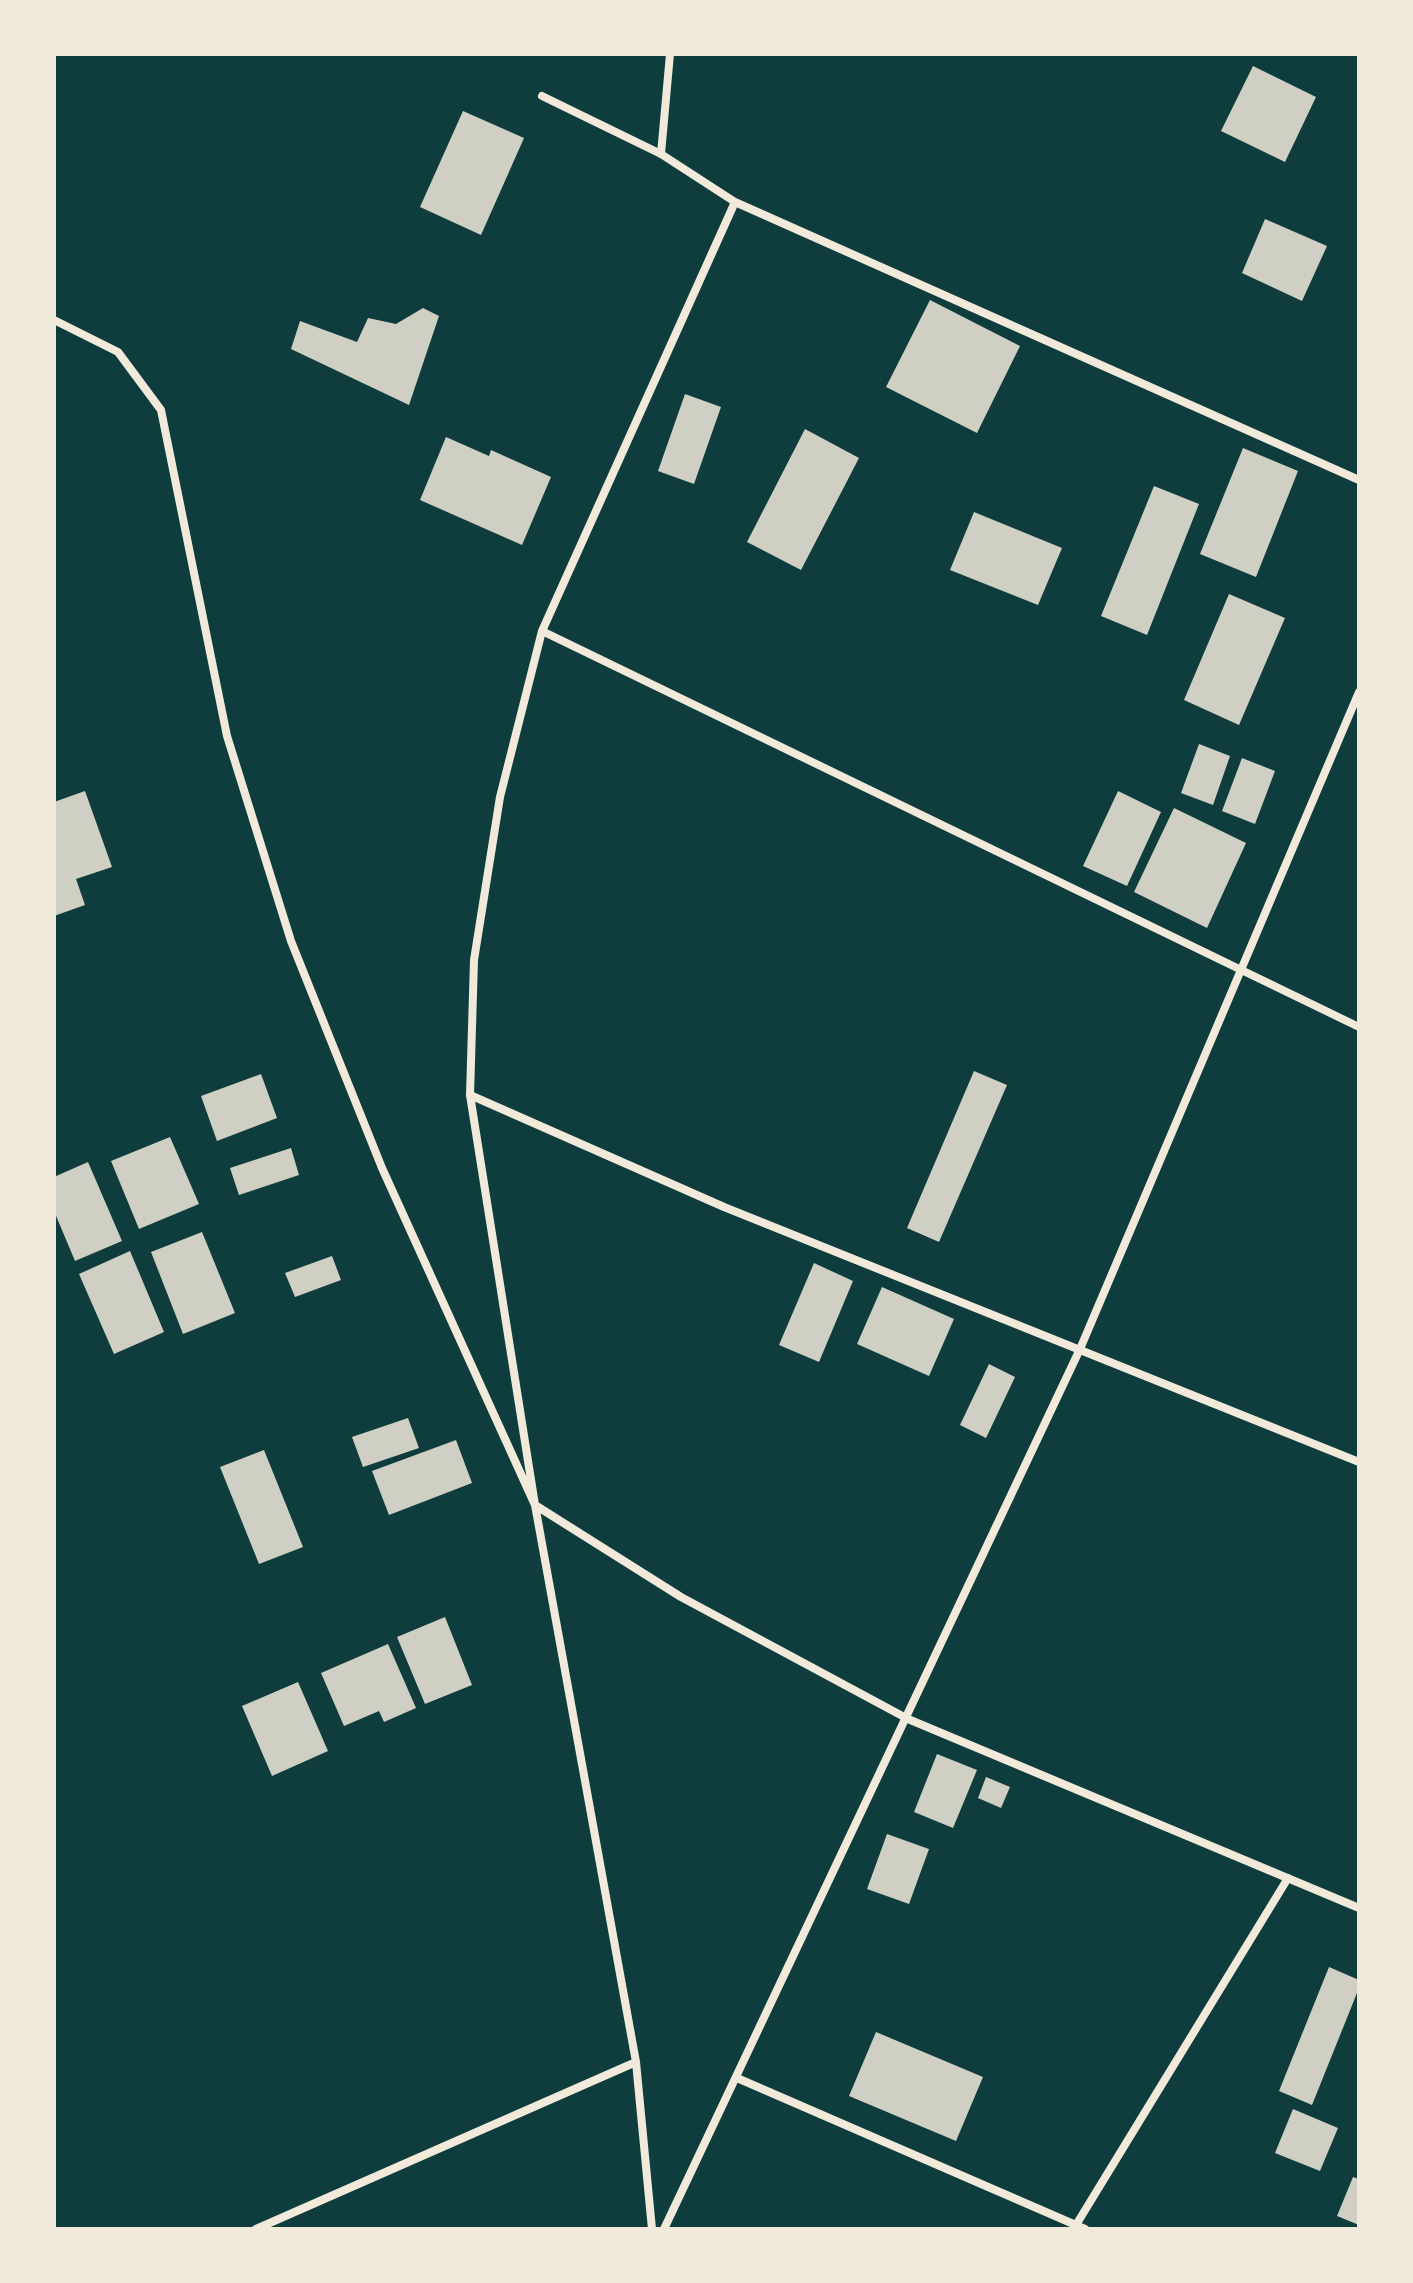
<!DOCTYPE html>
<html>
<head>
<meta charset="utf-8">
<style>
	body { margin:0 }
	#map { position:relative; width:1413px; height:2283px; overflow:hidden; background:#0f3d3e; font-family:"Work Sans",sans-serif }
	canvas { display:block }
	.frame { position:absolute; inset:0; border:56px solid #f1e9da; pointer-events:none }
</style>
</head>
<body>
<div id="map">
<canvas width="1413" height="2283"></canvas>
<div class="frame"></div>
</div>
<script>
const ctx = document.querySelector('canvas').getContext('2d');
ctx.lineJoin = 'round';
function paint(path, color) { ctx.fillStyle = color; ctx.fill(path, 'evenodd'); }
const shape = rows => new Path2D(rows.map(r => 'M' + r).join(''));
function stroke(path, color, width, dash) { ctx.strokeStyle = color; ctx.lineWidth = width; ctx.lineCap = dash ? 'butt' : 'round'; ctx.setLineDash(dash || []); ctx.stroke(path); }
paint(shape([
	[1253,66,1316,97,1285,162,1221,131],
	[463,111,524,138,481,235,420,207],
	[1265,219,1327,246,1302,301,1242,273],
	[930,300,1020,346,977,433,886,387],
	[423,308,439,316,409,405,291,349,300,321,357,342,368,318,396,324],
	[685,394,721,407,694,484,658,471],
	[805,429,859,458,801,570,747,542],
	[446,437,489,456,491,450,551,477,522,545,420,500],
	[1243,448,1298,471,1256,577,1200,554],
	[1154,486,1199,504,1147,635,1101,616],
	[974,512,1062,548,1038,605,950,570],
	[1229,594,1285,618,1239,725,1184,700],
	[1199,744,1230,756,1213,805,1181,793],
	[1242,758,1275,771,1255,824,1222,811],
	[85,791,112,867,76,879,85,905,54,916,54,802],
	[1118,791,1161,812,1127,886,1083,866],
	[1174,808,1246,843,1207,928,1134,892],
	[974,1071,1007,1085,939,1242,907,1228],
	[261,1074,277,1118,217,1141,201,1096],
	[170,1137,199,1204,139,1229,111,1161],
	[291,1148,299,1175,239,1195,230,1168],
	[88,1162,122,1241,75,1261,54,1211,54,1177],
	[202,1232,235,1313,183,1334,151,1252],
	[130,1251,164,1332,114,1354,79,1274],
	[332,1256,341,1280,295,1297,285,1273],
	[814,1263,853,1281,819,1362,779,1345],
	[882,1287,954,1319,929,1376,857,1344],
	[989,1364,1015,1377,986,1438,960,1425],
	[408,1418,419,1448,363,1467,352,1437],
	[456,1440,472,1483,389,1515,372,1471],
	[264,1450,303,1547,259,1564,220,1467],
	[445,1617,472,1685,425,1704,397,1637],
	[388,1644,416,1708,384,1722,379,1711,344,1726,321,1673],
	[298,1682,328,1751,272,1776,242,1706],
	[937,1754,977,1770,953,1828,914,1812],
	[986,1777,1010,1787,1001,1808,978,1798],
	[887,1834,929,1849,909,1904,867,1889],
	[1329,1967,1359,1980,1359,1988,1312,2105,1279,2091],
	[876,2032,983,2077,956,2141,849,2096],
	[1293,2109,1338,2128,1320,2171,1275,2153],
	[1353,2177,1359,2179,1359,2225,1337,2216]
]), '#cfcfc3');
stroke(shape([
	[542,96,661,154,735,202,1359,480],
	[661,154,670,54],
	[54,320,118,352,161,410,227,736,291,941,382,1168,535,1505,681,1597,908,1719,1359,1908],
	[542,631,1359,1027],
	[470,1095,724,1207,1359,1462],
	[737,2078,1085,2229],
	[1076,2225,1288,1878],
	[256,2229,636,2062],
	[652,2229,636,2062,535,1505,470,1095,474,960,500,797,542,631,735,202],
	[664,2229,1080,1349,1359,692]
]), '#f1e9da', 8);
</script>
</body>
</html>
